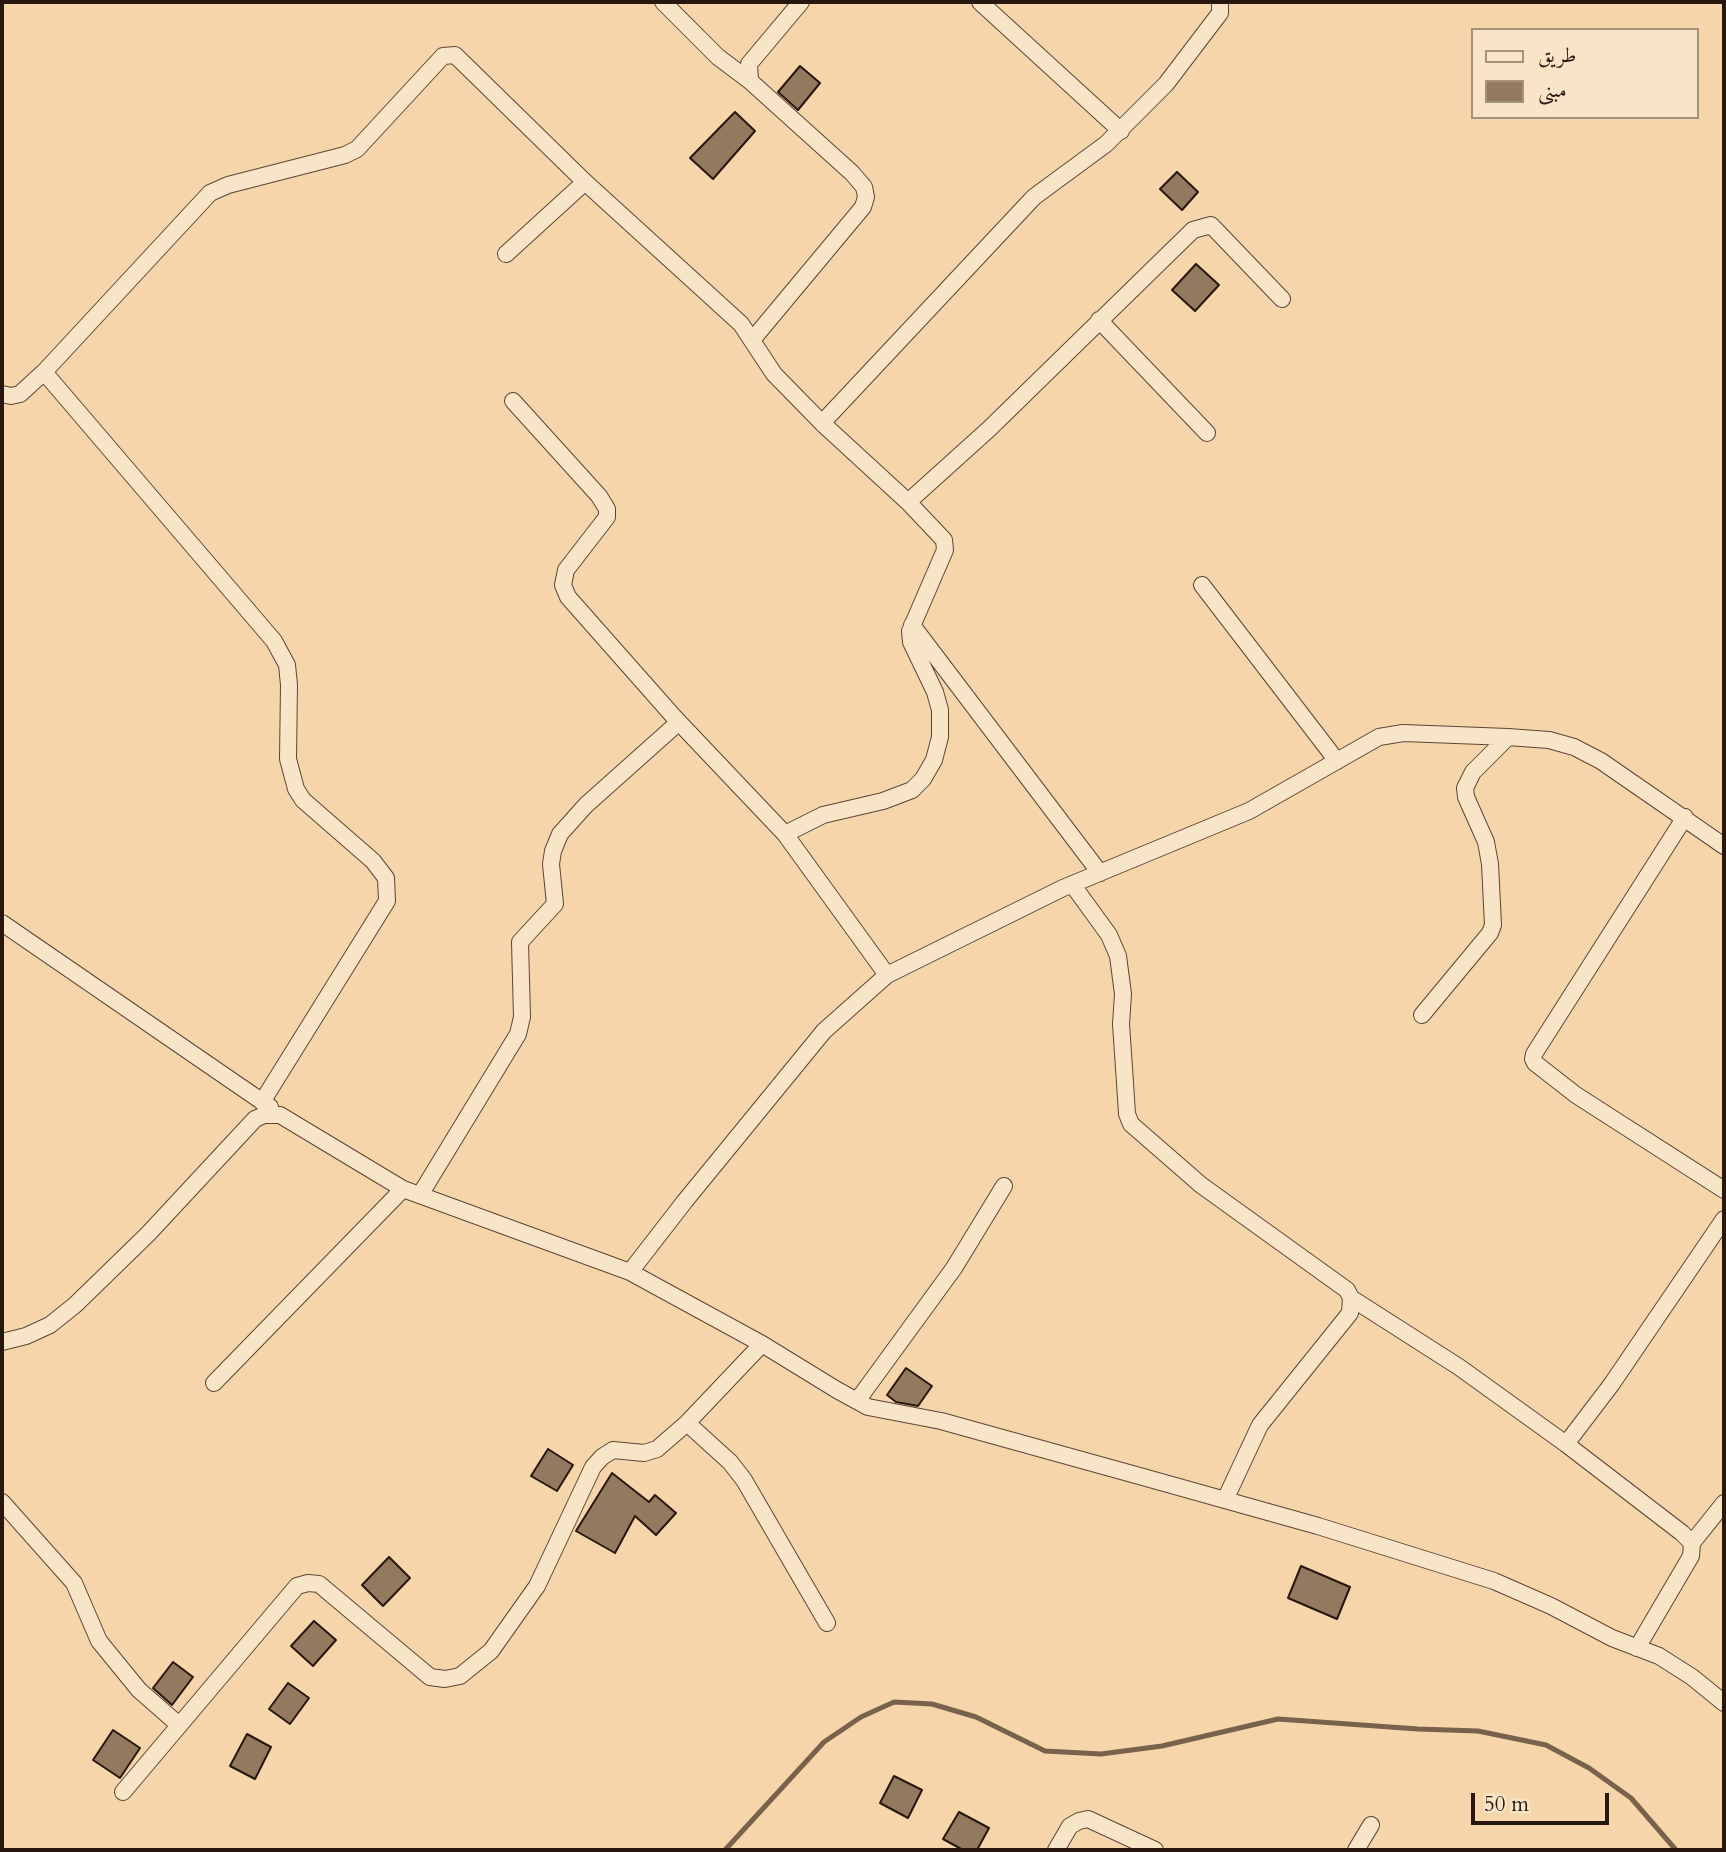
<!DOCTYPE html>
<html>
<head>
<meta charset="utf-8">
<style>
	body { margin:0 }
	#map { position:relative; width:1726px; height:1852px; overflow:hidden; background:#f5d5a9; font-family:Cardo,Amiri,serif }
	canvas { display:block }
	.frame { position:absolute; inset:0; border:4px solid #28170f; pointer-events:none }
	.legend { position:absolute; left:1471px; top:28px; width:228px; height:91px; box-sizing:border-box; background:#f8e4c7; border:2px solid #a5927d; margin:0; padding:9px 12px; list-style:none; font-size:21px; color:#28170f }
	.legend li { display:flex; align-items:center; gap:14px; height:35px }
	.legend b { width:35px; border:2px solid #a5927d }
	.scale { position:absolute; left:1471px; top:1793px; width:138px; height:32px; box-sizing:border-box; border:4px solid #28170f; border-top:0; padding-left:9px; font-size:21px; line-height:24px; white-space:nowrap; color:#28170f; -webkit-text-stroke:5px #f8e4c7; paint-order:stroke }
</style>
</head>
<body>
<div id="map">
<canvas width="1726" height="1852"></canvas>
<div class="frame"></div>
<ul class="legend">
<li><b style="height:9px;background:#f8e4c7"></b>طريق</li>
<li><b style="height:19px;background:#937a5f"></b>مبنى</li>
</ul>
<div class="scale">50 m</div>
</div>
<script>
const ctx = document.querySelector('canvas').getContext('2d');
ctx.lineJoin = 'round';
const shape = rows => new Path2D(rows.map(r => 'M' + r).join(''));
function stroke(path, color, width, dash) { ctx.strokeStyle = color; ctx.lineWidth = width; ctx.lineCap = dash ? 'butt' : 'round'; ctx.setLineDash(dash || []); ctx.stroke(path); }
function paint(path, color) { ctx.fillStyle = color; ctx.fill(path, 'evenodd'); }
stroke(shape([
	[725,1850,824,1742,861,1717,894,1702,932,1704,976,1717,1045,1751,1101,1754,1162,1746,1278,1719,1418,1729,1478,1731,1546,1745,1589,1768,1631,1798,1676,1850]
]), '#79624c', 5);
const building = shape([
	[800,66,820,83,798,110,778,92,800,66],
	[735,112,755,131,713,179,690,158,735,112],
	[1177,172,1198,192,1182,210,1160,189,1177,172],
	[1196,264,1219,285,1195,311,1172,290,1196,264],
	[906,1368,932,1386,918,1406,896,1402,887,1395,906,1368],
	[548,1449,573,1465,557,1491,531,1476,548,1449],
	[612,1473,649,1502,655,1495,676,1513,656,1535,635,1516,615,1553,576,1531,612,1473],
	[389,1557,410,1578,383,1606,362,1585,389,1557],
	[1301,1566,1350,1587,1337,1619,1288,1598,1301,1566],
	[314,1621,336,1640,313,1666,291,1646,314,1621],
	[173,1662,193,1677,172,1705,153,1688,173,1662],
	[288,1683,309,1698,290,1724,269,1709,288,1683],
	[113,1730,140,1748,120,1778,93,1760,113,1730],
	[247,1734,271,1747,255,1779,230,1766,247,1734],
	[894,1776,922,1790,908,1818,880,1803,894,1776],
	[959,1812,989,1828,977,1850,963,1850,943,1839,959,1812]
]);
paint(building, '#937a5f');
stroke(building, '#28170f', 2);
const minor = shape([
	[663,2,718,57,750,81],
	[980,2,1121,131],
	[506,254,585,182],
	[1099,320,1207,433],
	[753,339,863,207,866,197,864,187,852,173,750,81,749,64,801,2],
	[44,372,274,641,287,665,289,685,288,759,296,789,303,800,373,861,386,878,387,901,262,1102],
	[2,394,11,396,20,394,44,372,210,193,228,185,345,155,357,149,443,56,455,55,585,182,741,324,774,374,822,423,908,502,944,540,945,550,910,631,911,642,935,692,940,710,940,737,934,760,923,779,912,790,883,801,823,815,785,834],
	[513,401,599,496,607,509,607,517,566,570,563,585,568,597,674,717,785,834,887,975],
	[822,423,1034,197,1106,144,1166,84,1220,13,1220,2],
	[908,502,989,429,1193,230,1211,225,1282,299],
	[1202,585,1337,761],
	[912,625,1100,873],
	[1685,817,1534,1054,1533,1059,1535,1063,1576,1095,1724,1190],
	[1072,884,1109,935,1118,956,1123,994,1121,1024,1125,1083,1127,1114,1131,1124,1201,1185,1347,1290,1351,1298,1350,1313,1260,1425,1225,1500],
	[2,923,270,1107],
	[1422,1015,1490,933,1493,925,1490,864,1486,842,1466,797,1465,788,1473,772,1508,737],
	[420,1195,518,1034,522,1017,520,942,555,904,551,864,553,851,560,834,586,805,679,722],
	[630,1272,685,1201,824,1031,887,975,1063,888,1249,811,1379,737,1403,733,1508,737,1549,740,1574,747,1601,761,1724,846],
	[1351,1298,1459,1367,1566,1444,1682,1533,1692,1543,1691,1556,1637,1648],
	[2,1342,26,1336,50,1325,75,1305,148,1234,255,1119,264,1115,280,1115,403,1189,630,1272,762,1344,837,1390,868,1407,941,1421,1143,1477,1318,1526,1494,1581,1551,1606,1612,1638,1659,1656,1692,1677,1724,1703],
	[214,1383,403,1189],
	[857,1401,954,1268,1004,1186],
	[687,1423,730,1462,744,1480,827,1623],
	[1566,1444,1611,1385,1724,1219],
	[2,1502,74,1583,99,1641,139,1690,179,1725],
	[1692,1543,1724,1503],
	[123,1792,297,1586,308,1583,319,1584,430,1677,445,1679,460,1676,491,1651,537,1586,593,1467,602,1457,613,1450,644,1453,657,1449,687,1423,762,1344],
	[1056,1850,1070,1826,1079,1821,1088,1819,1155,1850],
	[1356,1850,1371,1825]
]);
stroke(minor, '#5b4636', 18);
stroke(minor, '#f8e4c7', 16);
</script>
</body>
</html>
